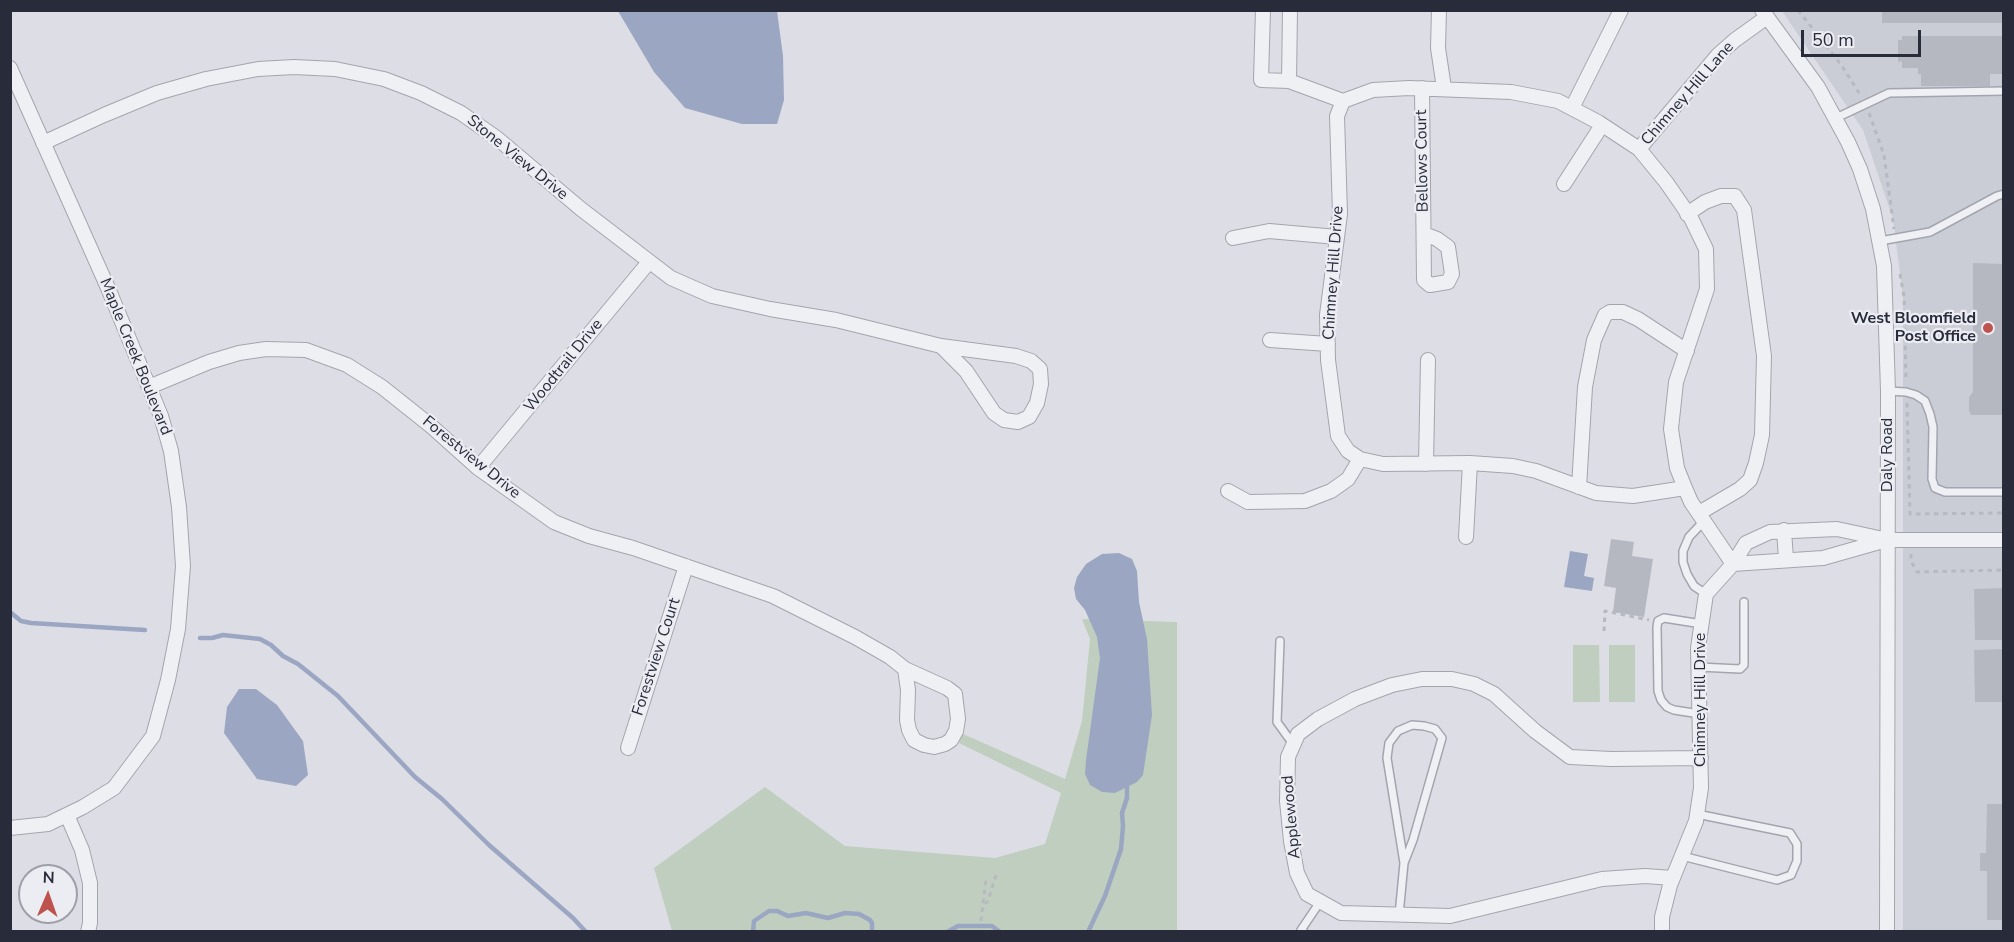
<!DOCTYPE html>
<html>
<head>
<meta charset="utf-8">
<style>
	body { margin:0 }
	#map { position:relative; width:2014px; height:942px; overflow:hidden; background:#dddee5; font-family:"Nunito Sans",sans-serif }
	canvas { display:block }
	.frame { position:absolute; inset:0; border:12px solid #282b3a; pointer-events:none }
	.north { position:absolute; left:18px; top:864px; width:60px; height:60px; box-sizing:border-box; background:#ecedf3; border:2px solid #9e9fa9; border-radius:50%; rotate:2deg; font-size:16px; font-weight:700; line-height:24px; text-align:center; color:#282b3a }
	.north::after { content:''; display:block; margin:auto; width:21px; height:27px; background:#be534d; clip-path:polygon(50% 0,100% 100%,50% 72%,0 100%) }
	.scale { position:absolute; left:1801px; top:30px; width:120px; height:27px; box-sizing:border-box; border:3px solid #282b3a; border-top:0; padding-left:8px; font-size:18px; line-height:21px; white-space:nowrap; color:#282b3a; -webkit-text-stroke:4px #ecedf3; paint-order:stroke }
</style>
</head>
<body>
<div id="map">
<canvas width="2014" height="942"></canvas>
<div class="frame"></div>
<div class="north">N</div>
<div class="scale">50 m</div>
</div>
<script>
const ctx = document.querySelector('canvas').getContext('2d');
ctx.lineJoin = 'round';
function paint(path, color) { ctx.fillStyle = color; ctx.fill(path, 'evenodd'); }
const shape = rows => new Path2D(rows.map(r => 'M' + r).join(''));
function stroke(path, color, width, dash) { ctx.strokeStyle = color; ctx.lineWidth = width; ctx.lineCap = dash ? 'butt' : 'round'; ctx.setLineDash(dash || []); ctx.stroke(path); }
function label(font, color, halo, rows, align = 'center') {
  ctx.font = font + ' "Nunito Sans",sans-serif'; ctx.lineWidth = 4.5; ctx.setLineDash([]); ctx.textBaseline = 'middle'; ctx.strokeStyle = halo; ctx.fillStyle = color; for (const [text, x, y, turn = 0] of rows) {
    ctx.save(); ctx.translate(x, y); ctx.rotate((+turn || 0) * Math.PI / 180); ctx.textAlign = isNaN(turn) ? turn : align; if (halo) ctx.strokeText(text, 0, 0); ctx.fillText(text, 0, 0); ctx.restore();
  }
}
paint(shape([
	[1782,11,2003,11,2003,931,1903,931,1903,297,1893,219,1863,130]
]), '#cbcdd6');
paint(shape([
	[1082,619,1177,622,1177,931,672,931,654,868,765,787,845,846,995,858,1045,844,1061,793,959,743,963,734,1065,779,1082,721,1090,639],
	[1573,645,1599,645,1600,702,1573,702],
	[1609,645,1635,645,1635,702,1609,702]
]), '#c0cebf');
paint(shape([
	[618,11,777,11,783,56,784,100,777,124,742,124,685,108,654,72],
	[1570,551,1588,554,1584,576,1594,578,1592,591,1564,587],
	[1119,553,1132,559,1137,571,1139,602,1147,639,1152,715,1143,775,1137,782,1115,793,1102,792,1090,785,1085,774,1086,760,1100,658,1097,637,1085,610,1076,599,1074,588,1077,577,1086,564,1102,554],
	[239,689,256,689,277,705,303,741,308,775,296,786,257,779,224,733,227,707]
]), '#9ba6c2');
stroke(shape([
	[10,612,21,621,31,623,145,630],
	[200,638,212,638,223,635,260,639,271,645,283,656,298,664,338,696,415,777,442,799,489,845,573,918,586,932],
	[753,932,754,921,769,911,777,911,788,916,806,913,828,918,845,913,859,914,870,920,872,923,872,932],
	[947,932,958,926,992,926,1000,932],
	[1088,932,1105,896,1121,849,1123,826,1122,813,1127,798,1127,784]
]), '#9ba6c2', 4.5);
paint(shape([
	[1882,10,2004,10,2004,23,1882,23],
	[1902,36,2003,36,2003,74,1990,74,1990,86,1921,86,1921,74,1918,74,1918,68,1902,68,1902,61,1898,62,1898,40,1902,40],
	[1973,263,2004,264,2004,415,1971,415,1969,411,1969,397,1973,392],
	[1611,539,1634,542,1632,556,1653,559,1644,617,1613,612,1616,588,1604,586],
	[2004,588,2004,640,1975,640,1974,589],
	[2004,649,2004,702,1975,702,1974,650],
	[1987,804,2004,804,2004,920,1987,920,1987,871,1980,871,1980,853,1986,853]
]), '#b5b7c1');
const lane = shape([
	[1836,118,1889,93,2004,91],
	[1880,241,1930,232,1997,196,2004,194],
	[1888,391,1906,392,1916,395,1925,401,1930,414,1933,427,1932,479,1935,488,1945,492,2004,492],
	[1704,521,1689,537,1683,551,1683,562,1687,574,1694,586,1706,594],
	[1280,641,1277,722,1293,744],
	[1699,667,1740,669,1744,665,1744,602],
	[1700,714,1674,710,1667,707,1661,700,1658,691,1657,627,1658,621,1664,618,1702,624],
	[1682,856,1777,880,1791,875,1797,861,1797,844,1790,833,1697,814],
	[1399,915,1404,863,1387,758,1389,743,1398,731,1412,725,1424,726,1435,729,1442,738,1413,840,1404,863],
	[1304,932,1301,930,1320,902]
]);
const street = shape([
	[1263,10,1261,80,1289,81,1343,101],
	[1439,10,1438,48,1444,88],
	[1762,10,1818,87,1848,142,1860,169,1873,209,1884,266,1888,391,1887,932],
	[10,68,108,288,161,416,171,451,179,507,183,566,178,629,168,680,153,736,114,788,83,807,48,824,10,828],
	[1289,81,1290,10],
	[1422,88,1424,280,1430,285,1448,282,1452,274,1448,247,1437,239,1424,234],
	[1572,108,1621,10],
	[43,143,104,115,157,93,206,79,258,69,294,67,335,69,384,79,421,93,461,113,498,139,581,209,671,278,712,296,770,309,836,320,941,346,1016,356,1031,361,1040,369,1041,384,1037,403,1029,417,1018,422,1004,420,994,413,966,371,941,346],
	[1639,149,1718,55,1735,40,1767,17],
	[1564,184,1602,125],
	[1687,214,1705,202,1721,196,1735,196,1744,210,1764,356,1762,435,1756,463,1750,480,1740,489,1699,513],
	[1233,238,1269,231,1337,237],
	[1270,340,1328,344],
	[149,387,209,362,239,353,266,349,306,350,347,365,382,387,431,426,478,468,554,522,589,536,633,548,773,596,855,637,890,657,905,669,947,688,955,694,958,719,956,731,951,740,945,744,934,747,924,745,914,740,909,730,907,720,908,690,905,669],
	[1426,464,1428,360],
	[478,468,649,262],
	[1579,487,1585,387,1594,340,1605,315,1610,312,1623,312,1638,319,1687,351],
	[1685,488,1633,496,1596,493,1536,471,1513,466,1470,463,1383,464,1360,459,1348,451,1338,436,1328,360,1327,315,1340,214,1337,116,1343,101,1373,90,1409,88,1511,92,1558,101,1598,122,1639,149,1666,182,1691,218,1706,249,1707,289,1676,382,1671,429,1677,468,1685,488,1691,502,1733,564],
	[1228,491,1248,502,1305,501,1331,491,1348,479,1360,459],
	[1784,530,1786,559],
	[1466,537,1470,463],
	[1733,564,1823,558,1883,541],
	[628,748,686,566],
	[67,815,82,850,90,883,90,923,88,932],
	[1673,878,1645,876,1602,879,1450,916,1341,913,1307,894,1297,873,1291,841,1287,801,1288,757,1298,734,1318,719,1355,699,1392,685,1422,679,1452,679,1474,684,1494,694,1535,731,1570,757,1611,759,1701,758],
	[1662,932,1662,917,1670,885,1696,821,1701,788,1698,648,1706,594,1733,564,1746,543,1770,532,1837,529,1888,540,2004,540]
]);
stroke(lane, '#a3a5ae', 10);
stroke(street, '#a3a5ae', 16);
stroke(shape([
	[1798,10,1842,66,1861,96],
	[1869,113,1884,155,1894,229],
	[1900,274,1904,297,1906,381],
	[1907,403,1910,514,2004,513],
	[1911,554,1911,561,1917,572,2004,570],
	[1604,631,1605,611,1649,620],
	[985,904,988,901,996,875],
	[981,921,986,879]
]), '#b7b9c0', 3, [4.5, 4.5]);
stroke(lane, '#eff0f4', 7);
stroke(street, '#eff0f4', 14);
for (const [x, y, r, color] of [
	[1988,328,6,"#be534d"]
]) { const dot = new Path2D(); dot.arc(x, y, r, 0, 2 * Math.PI); ctx.fillStyle = color; ctx.fill(dot); stroke(dot, '#ecedf3', 2); }
label('16px', '#282b3a', '#ecedf3', [
	["Chimney Hill Lane",1688,94,-49],
	["Stone View Drive",517,158,39],
	["Bellows Court",1423,161,-91],
	["Chimney Hill Drive",1334,273,-86],
	["Maple Creek Boulevard",135,357,68],
	["Woodtrail Drive",564,366,-51],
	["Daly Road",1888,455,-90],
	["Forestview Drive",471,458,39],
	["Forestview Court",657,657,-72],
	["Chimney Hill Drive",1701,700,-90],
	["Applewood",1292,817,-95]
]);
label('bold 16px', '#282b3a', '#ecedf3', [
	["West Bloomfield",1976,319],
	["Post Office",1976,337]
], 'right');
</script>
</body>
</html>
